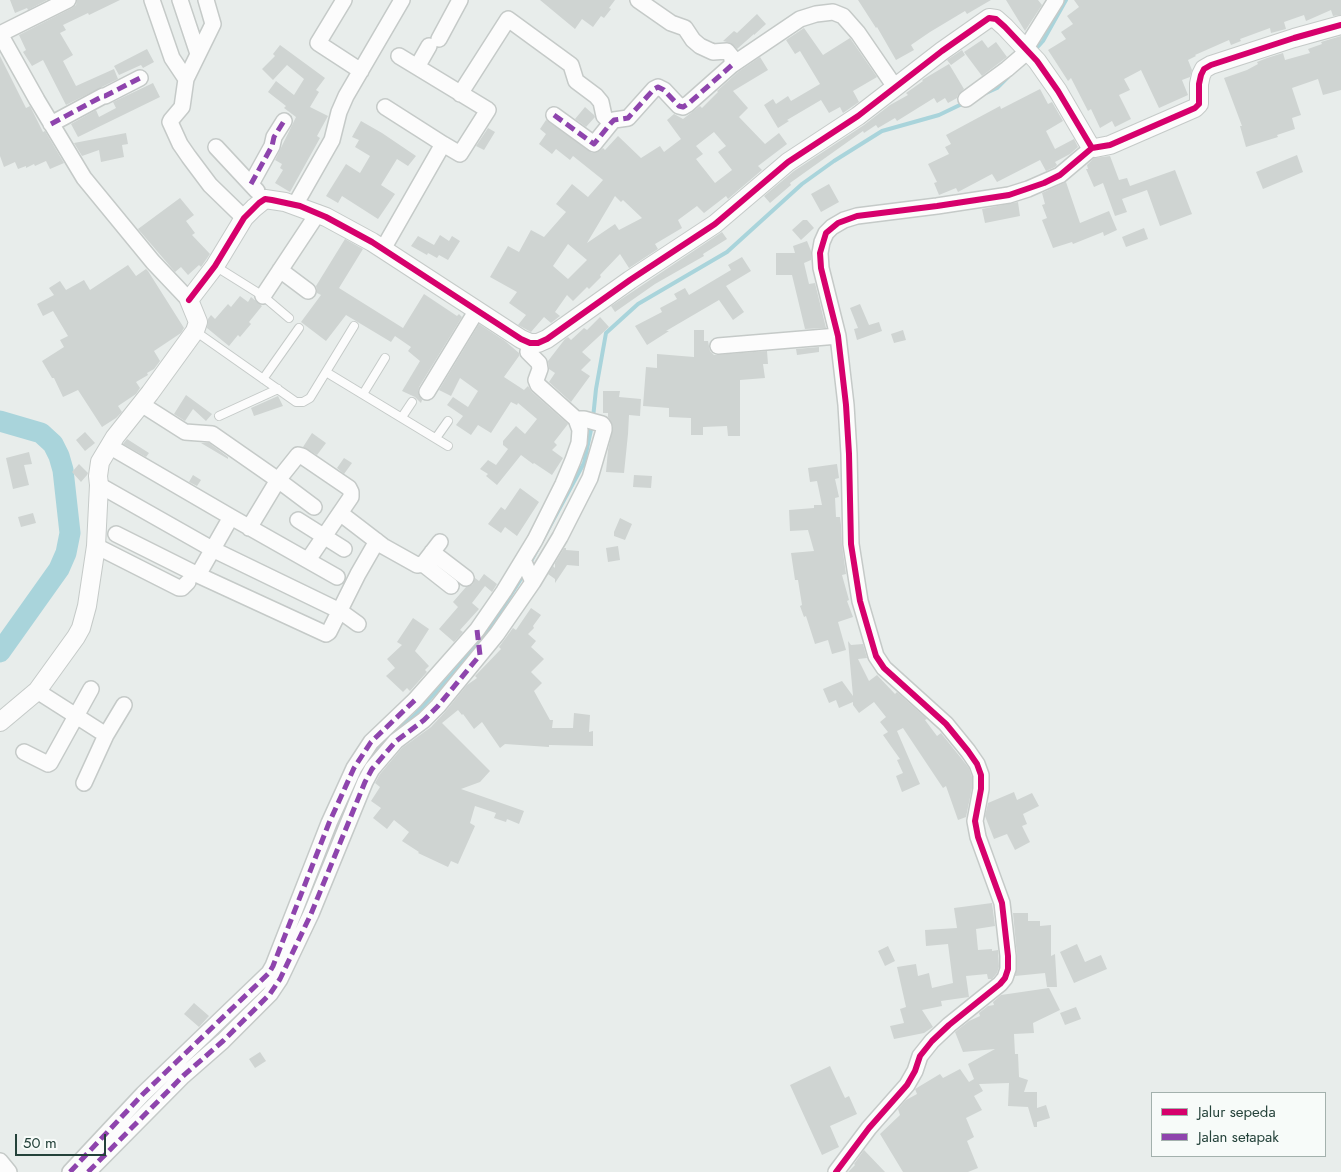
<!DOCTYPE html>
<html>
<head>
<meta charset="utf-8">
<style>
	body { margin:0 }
	#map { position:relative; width:1341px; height:1172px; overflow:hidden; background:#e8edeb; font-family:Jost,sans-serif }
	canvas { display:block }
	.legend { position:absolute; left:1151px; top:1092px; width:175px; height:65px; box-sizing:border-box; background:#f7fbf9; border:1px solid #a3b1ad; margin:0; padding:6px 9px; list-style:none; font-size:15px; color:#24423a }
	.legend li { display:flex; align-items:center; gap:10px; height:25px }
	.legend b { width:25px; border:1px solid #a3b1ad }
	.scale { position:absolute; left:15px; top:1134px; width:91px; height:22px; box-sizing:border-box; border:2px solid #24423a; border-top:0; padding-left:6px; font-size:15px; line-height:18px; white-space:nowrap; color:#24423a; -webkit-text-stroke:4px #f7fbf9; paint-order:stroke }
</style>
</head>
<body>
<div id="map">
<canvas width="1341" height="1172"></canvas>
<ul class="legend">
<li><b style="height:6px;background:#d6006c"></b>Jalur sepeda</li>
<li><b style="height:6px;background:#8e44ad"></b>Jalan setapak</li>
</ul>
<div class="scale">50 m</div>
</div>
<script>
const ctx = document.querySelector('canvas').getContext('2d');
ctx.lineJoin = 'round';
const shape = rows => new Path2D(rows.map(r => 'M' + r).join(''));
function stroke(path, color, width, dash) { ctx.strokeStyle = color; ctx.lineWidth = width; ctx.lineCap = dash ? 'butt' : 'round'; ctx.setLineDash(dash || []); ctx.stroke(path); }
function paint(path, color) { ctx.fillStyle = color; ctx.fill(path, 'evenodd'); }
stroke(shape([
	[1034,51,1043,41,1066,0],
	[986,93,997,88,1008,77],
	[593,418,596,389,606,333,638,304,727,252,802,184,834,161,882,131,939,115,966,102],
	[530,563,584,463,592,425],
	[371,760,379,745,414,716,455,671,488,631,524,574],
	[307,899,333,841],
	[189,1061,246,1008],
	[130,1119,169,1080]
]), '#a9d4db', 4);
stroke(shape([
	[0,421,41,433,53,444,59,456,63,470,70,533,66,553,59,569,0,652]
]), '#a9d4db', 21);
paint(shape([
	[10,0,47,0,28,10,27,8,15,13],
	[77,0,120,0,89,15,88,13,63,25,66,30,60,33,73,55,63,61,76,86,114,69,118,79,66,105,43,60,32,66,23,52,26,50,19,35,72,8,76,5],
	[540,0,615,0,609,8,611,9,604,18,601,16,593,27,582,19,575,29],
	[858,0,991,0,967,14,965,11,930,32,911,45,914,50,896,60,877,27,876,28],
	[1006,0,1038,0,1042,5,1025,31],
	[1074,0,1341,0,1341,15,1333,16,1331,10,1306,21,1304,15,1284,22,1286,29,1271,33,1270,28,1240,39,1241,41,1231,45,1229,40,1195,55,1196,56,1188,60,1192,70,1190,77,1182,80,1188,95,1159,108,1141,70,1124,79,1130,90,1119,95,1131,119,1115,127,1112,121,1100,128,1091,109,1088,111,1071,78,1068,81,1048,50,1066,39,1061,32,1073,24,1067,16,1079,7],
	[757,14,766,24,754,35,754,34,737,49,731,43,723,41,734,31,737,33],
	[804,28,823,55,850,38,877,77,853,91,859,102,843,113,840,107,829,113,821,100,787,120,789,121,778,128,764,105,773,99,776,104,788,96,791,101,820,84,800,51,795,54,786,40],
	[1341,36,1341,90,1323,95,1318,79,1292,88,1301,115,1292,118,1295,129,1277,135,1278,137,1246,147,1240,126,1242,126,1224,78,1247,70,1258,64,1257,62,1267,58,1283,53,1285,60,1310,53,1308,49,1322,44,1321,42],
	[982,40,988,48,996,42,1007,57,982,76,964,52],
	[280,45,325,78,316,90,319,92,310,107,328,116,317,136,320,138,290,192,275,183,283,170,280,168,282,164,275,160,296,117,284,108,286,106,268,92,276,81,294,95,304,79,287,65,273,80,262,69,275,56,273,54],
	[147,49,154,62,143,68,141,65,119,75,114,66],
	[962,50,965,55,951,65,947,60],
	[0,56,26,108,30,106,43,132,45,131,64,163,50,169,46,161,35,166,34,164,26,168,26,166,18,169,15,162,4,167,0,156],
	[760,57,768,70,733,91,748,108,739,117,765,144,779,133,787,144,758,166,762,170,728,199,726,196,704,213,697,206,678,220,682,228,655,244,658,249,629,268,620,254,600,275,601,277,589,289,587,287,573,301,567,295,555,312,560,316,551,323,544,317,531,332,518,325,526,315,509,303,517,292,490,277,508,246,519,252,531,230,544,237,566,212,556,204,572,184,588,197,603,180,573,156,570,160,556,149,552,154,539,144,546,134,540,129,546,120,592,153,598,152,603,148,605,150,618,136,641,158,660,146,664,152,681,139,667,120,674,114,683,119,700,106,702,108,718,92,717,91,738,72],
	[714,132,726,146,718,152,732,170,715,183,696,159,703,154,696,146],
	[615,196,621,202,623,200,642,218,619,230,615,224,587,243],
	[568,244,587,260,568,279,553,266],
	[949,64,964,89,958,95,957,98,948,103,945,98,937,103,934,98,897,121,895,118,878,128,876,125,864,133,863,131,790,183,791,185,770,203,764,196,794,171,864,125,890,105,908,95,906,93,923,81,922,80],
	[153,83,160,97,78,137,71,124,96,110,99,117,116,108,113,102],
	[1040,89,1048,104,1052,102,1063,121,1046,131,1055,149,1074,139,1078,147,1070,154,1055,162,1057,165,1055,167,1046,171,1040,160,997,182,992,174,958,192,956,188,939,195,934,183,937,182,928,164,949,154,945,147,951,144,946,135,1000,106,1001,109],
	[585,107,594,115,595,117,586,127,575,119],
	[361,121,382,133,416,156,408,166,397,159,381,185,395,194,378,219,342,196,338,203,326,196,346,164,360,173,370,156,355,147,359,140,352,137],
	[488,128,495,132,484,150,476,146],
	[126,133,128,144,122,145,124,157,101,162,99,150,82,156,74,143],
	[1297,155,1303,172,1263,189,1256,172],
	[1110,156,1119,180,1127,178,1130,186,1175,170,1192,214,1160,226,1147,190,1122,199,1127,212,1115,216,1103,183,1094,187,1086,169,1088,169,1087,165,1094,158],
	[1066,182,1080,223,1109,211,1117,230,1104,236,1103,232,1073,244,1072,242,1053,248,1042,220,1047,218,1042,205,1045,204,1042,193],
	[829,184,839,202,821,212,811,194],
	[180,198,194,215,186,221,195,233,192,235,210,254,201,267,199,265,188,275,181,267,175,272,138,229],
	[1018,202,1020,216,985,223,982,209],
	[803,220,807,220,814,228,801,240,792,230],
	[1144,228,1148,239,1126,247,1122,237],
	[722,232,727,239,703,254,704,256,655,284,615,312,611,306],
	[440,235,449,241,452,236,460,241,448,260,439,255,437,258,428,253,427,255,411,246,418,236,434,245],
	[345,239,363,249,339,288,403,328,424,294,457,316,459,314,462,317,419,387,418,392,422,400,421,403,415,397,402,391,420,361,408,351,411,347,395,336,391,342,346,315,326,341,301,322,321,295,317,293,316,286],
	[807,241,811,251,811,260,804,263,809,284,815,283,826,328,805,329,792,275,776,275,776,253,795,253,793,246],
	[742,257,751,271,726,286,744,312,733,320,719,300,666,331,669,331,647,345,635,326,662,312,660,308,677,299,674,294,685,288,689,295,731,270,728,265],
	[128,265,136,276,146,269,148,271,184,328,181,333,154,351,160,361,154,369,147,373,148,375,136,382,140,388,136,394,118,406,122,412,116,418,102,427,78,390,63,397,54,378,52,378,42,361,64,347,60,340,68,336,53,311,43,316,37,304,54,295,49,288,60,281,66,290,84,280,90,290],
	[240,296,248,302,251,297,262,306,249,322,251,324,240,337,238,335,229,346,207,328,208,319,211,315,215,319,228,304,231,307],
	[860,304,869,325,879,322,882,331,857,340,854,329,858,328,850,308],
	[600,317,609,327,582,352,591,360,581,370,590,376,571,402,549,382,555,373,549,369,548,361,565,339,568,337,571,340,584,328,587,330],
	[479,324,505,341,519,353,519,356,504,377,524,390,528,386,532,392,568,424,554,442,557,445,552,450,563,458,552,475,534,463,533,464,521,455,497,485,486,476,488,474,480,469,488,460,496,465,508,449,503,445,503,441,516,426,525,434,537,419,518,403,517,405,511,402,491,433,478,425,471,435,456,425,463,416,447,405,453,397,468,407,478,391,460,378,451,396,439,390],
	[694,330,704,330,704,341,708,341,710,351,714,355,767,351,768,364,763,364,765,378,740,380,740,436,728,436,727,426,703,427,703,435,691,435,691,418,669,417,669,408,643,406,646,367,657,368,657,354,694,357],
	[903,330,906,340,894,343,891,334],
	[819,347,819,352,797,355,796,349],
	[603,391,620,391,619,397,641,399,640,416,629,415,628,434,624,473,606,472,608,450,613,427,608,417,608,413,603,413],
	[186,395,212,414,206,421,193,409,185,421,174,414],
	[278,396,283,406,254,416,251,408],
	[85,432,95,443,85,451,76,440],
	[312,433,326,443,317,455,303,447],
	[127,439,149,453,146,457,123,444],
	[201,443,209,443,228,457,228,459],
	[29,452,32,464,24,465,29,485,13,489,6,458],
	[344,458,352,463,344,474,337,468],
	[79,464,88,473,87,475,81,482,72,472],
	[837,464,839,478,835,479,839,497,835,498,836,517,840,517,841,525,842,545,846,574,842,575,849,600,847,601,853,617,838,622,846,650,832,654,828,640,815,644,806,616,804,617,800,606,802,605,798,580,795,580,791,553,814,551,808,530,790,531,789,510,814,508,814,505,822,505,817,481,810,482,808,468],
	[193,475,201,480,197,486,189,482],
	[634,475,652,476,651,488,633,487],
	[520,488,539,502,517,536,505,527,501,533,488,524,501,507,505,510],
	[33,513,36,523,21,527,18,517],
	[620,518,632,524,625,540,614,536,614,532],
	[618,546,620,560,608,562,606,548],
	[564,548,566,548,566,550,579,551,579,566,567,565,555,583,555,579,548,574,553,566,555,568,555,563],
	[484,574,497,584,492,592,485,586,472,603,479,609,460,630,463,632,454,642,439,629,458,607,453,602,466,587,473,584,475,578,479,581],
	[531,608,541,615,533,626,534,628,528,634,536,641,531,647,544,659,531,672,542,683,534,691,550,720,553,720,552,728,573,728,574,713,590,715,589,732,593,731,593,746,549,745,549,747,505,744,500,748,482,722,474,729,463,714,462,715,458,710,442,723,490,771,480,782,461,789,524,811,519,824,507,819,506,822,494,818,496,813,475,806,470,823,475,826,458,864,451,861,448,867,418,853,419,852,402,841,409,832,394,820,387,829,373,818,381,808,371,801,380,787,375,783,380,774,402,748,431,727,445,712,467,685,477,678,475,676,501,649,499,647,513,628,516,630],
	[413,618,429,629,415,651,429,666,425,670,427,672,410,691,407,688,403,692,386,676,395,668,387,659,402,645,397,642],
	[848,641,851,645,863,644,867,658,858,659,869,681,877,675,895,694,897,692,927,719,925,720,937,736,941,733,969,768,972,777,972,788,966,817,958,820,946,786,943,788,903,728,897,731,920,784,902,792,896,776,903,773,897,760,900,759,883,735,888,732,880,722,886,717,874,702,859,713,853,705,853,702,839,708,836,700,829,703,823,689,842,681,853,696],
	[1014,792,1017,800,1032,793,1039,806,1023,814,1027,824,1022,826,1030,842,1015,850,1007,834,994,839,985,816,988,803],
	[992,903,995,926,976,929,978,950,992,949,992,951,998,950,999,967,997,973,992,979,988,979,987,974,966,976,969,997,941,1001,942,1006,922,1010,933,1027,924,1033,894,1039,890,1026,904,1023,900,1009,906,1007,897,967,916,964,918,976,929,973,932,988,953,983,948,944,926,946,925,930,957,928,954,908],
	[1013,913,1028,913,1028,921,1040,921,1040,926,1051,925,1051,956,1055,954,1057,987,1047,987,1045,973,1015,976,1017,956],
	[1077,944,1085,962,1101,955,1107,969,1074,983,1060,952],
	[888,946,895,961,885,966,878,951],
	[1049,988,1060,1010,1033,1023,1034,1033,1014,1034,1015,1054,1018,1054,1019,1077,1028,1080,1024,1092,1037,1092,1037,1108,1046,1105,1050,1118,1037,1122,1037,1127,1034,1127,1028,1107,1008,1106,1009,1083,979,1084,983,1091,974,1096,982,1110,966,1118,974,1137,967,1141,978,1168,968,1172,903,1172,880,1134,900,1115,898,1109,906,1100,917,1094,915,1089,940,1074,943,1078,960,1069,969,1082,974,1079,968,1064,995,1049,963,1052,955,1032,969,1021,980,1016,979,1013,988,1006,994,1005,993,1002,1001,995],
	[194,1003,209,1016,199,1027,184,1014],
	[1076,1007,1081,1019,1065,1025,1060,1013],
	[260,1052,266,1061,255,1068,249,1059],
	[830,1066,845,1098,849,1096,857,1114,830,1126,839,1147,822,1155,790,1085],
	[864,1150,885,1172,848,1172,855,1165,854,1164]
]), '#cfd4d2');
const service = shape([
	[215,266,263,296,289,318],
	[195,331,296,402,303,402,310,398,354,326],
	[326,372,448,446],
	[263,379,299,328],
	[363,394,385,358],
	[219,416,278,389],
	[402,417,412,402],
	[436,438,448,421]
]);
const minor = shape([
	[68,0,0,34,37,100,84,178,153,262,189,300],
	[152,0,172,58,186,79],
	[180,0,198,54],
	[206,0,213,24,186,79,182,107,171,120,170,122,180,144,189,157,210,185,244,218],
	[344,0,318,43,361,71],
	[638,0,671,23,685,28,693,40,700,46,713,52,727,51,732,57,732,65],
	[439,39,460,0],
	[1026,48,1056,0],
	[417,67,429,46],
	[460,94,508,19,571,65,576,81,596,96,601,102,604,116,611,123],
	[966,99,1007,69,1028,51],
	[385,107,443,144],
	[554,115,594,144,611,123,614,120,628,118,654,89,658,87,664,90,679,106,683,107,688,104,732,65,800,19,816,14,833,12,843,16,858,33,895,87],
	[51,124,103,96,105,96,140,78],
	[216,147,257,191],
	[251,184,272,146,274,137,284,121],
	[295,205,332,140,339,112,346,96,402,0],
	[383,249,443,144,460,154,488,110,399,56],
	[280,270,308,291],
	[263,296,318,213],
	[718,346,838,336],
	[427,392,477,310],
	[141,404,185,432,212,434,278,480,314,507],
	[109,446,231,517,337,577],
	[99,485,212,549,340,611,358,624],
	[340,513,383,546,417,565,423,564,440,542],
	[298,520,344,549],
	[249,528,278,480,298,455,302,456,349,488,351,492,351,497,308,560],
	[116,534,198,575,326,634,329,632,358,574,377,541],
	[96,546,179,588,182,588,188,582],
	[432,552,466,578],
	[423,564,451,586],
	[198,575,231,517],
	[533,582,560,537,590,478,604,430,604,427,602,424,584,419,576,419],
	[37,691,106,735,84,783],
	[106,735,124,705],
	[24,752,48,764,50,763,91,689],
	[0,1161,9,1172],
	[70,1172,143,1094,269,973,273,966,329,823,354,768,371,742,415,700,477,630,504,591,535,540,563,484,573,460,579,443,580,430,576,419,538,385,536,380,540,369,539,363,528,352,530,343],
	[88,1172,183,1076,223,1041,270,994,280,979,311,914,365,782,372,769,396,741,424,720,438,706,497,634,533,582,523,560],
	[836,1172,869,1128,907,1085,915,1071,920,1056,932,1041,949,1025,1000,984,1005,978,1008,969,1008,956,1002,903,978,837,975,821,981,789,981,775,977,764,968,751,946,724,884,668,876,656,860,601,851,544,849,454,846,405,838,336,821,268,820,253,822,242,826,233,832,227,844,220,857,216,937,206,1009,195,1028,189,1060,175,1092,148]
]);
const tertiary = shape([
	[0,722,37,691,76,637,81,628,87,606,96,546,99,485,98,476,100,462,115,437,150,393,195,331,198,322,189,300,215,266,244,218,254,208,265,199,285,202,326,217,372,242,521,339,530,343,538,343,547,339,630,280,715,224,788,162,858,116,942,51,989,18,996,19,1005,27,1037,61,1058,91,1090,146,1095,148,1110,145,1195,108,1199,104,1199,84,1201,75,1204,69,1211,65,1294,38,1341,25]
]);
stroke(service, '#c5cac8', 10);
stroke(minor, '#c5cac8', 18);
stroke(tertiary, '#c5cac8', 20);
stroke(service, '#fcfcfc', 8);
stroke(minor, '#fcfcfc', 15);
stroke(tertiary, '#fcfcfc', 18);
stroke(shape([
	[554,115,594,144,611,123,614,120,628,118,654,89,658,87,664,90,679,106,683,107,688,104,732,65],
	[51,124,103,96,105,96,140,78],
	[251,184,272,146,274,137,284,121],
	[70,1172,143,1094,269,973,273,966,329,823,354,768,371,742,415,700],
	[88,1172,183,1076,223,1041,270,994,280,979,311,914,365,782,372,769,396,741,424,720,438,706,480,655,477,630]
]), '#8e44ad', 5, [10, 5]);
stroke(shape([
	[189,300,215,266,244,218,259,203,265,199,272,200,300,206,326,217,372,242,521,339,530,343,538,343,547,339,630,280,715,224,788,162,858,116,942,51,989,18,996,19,1005,27,1037,61,1058,91,1092,148],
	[836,1172,869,1128,907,1085,915,1071,920,1056,932,1041,949,1025,1000,984,1005,978,1008,969,1008,956,1002,903,978,837,975,821,981,789,981,775,977,764,968,751,946,724,884,668,876,656,860,601,851,544,849,454,846,405,838,336,821,268,820,253,826,233,838,223,857,216,937,206,1009,195,1044,183,1060,175,1092,148,1110,145,1195,108,1199,104,1199,84,1201,75,1204,69,1211,65,1294,38,1341,25]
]), '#d6006c', 6);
</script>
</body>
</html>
